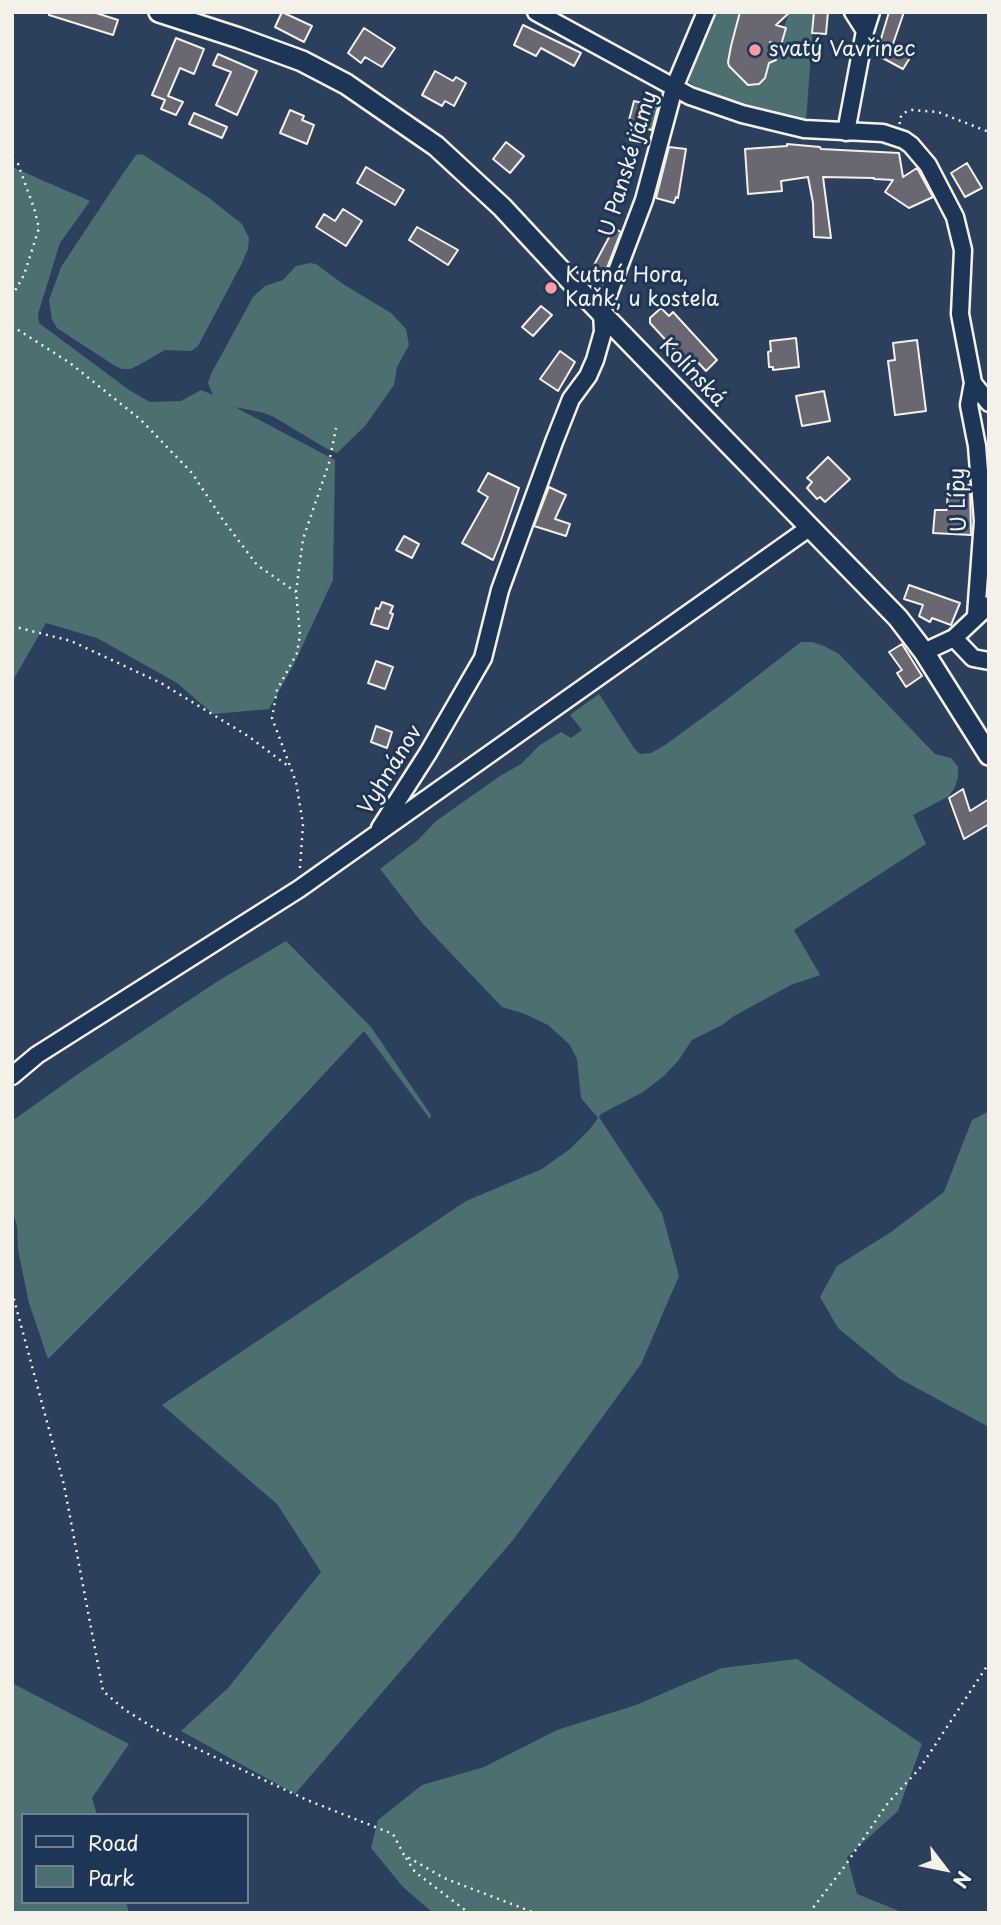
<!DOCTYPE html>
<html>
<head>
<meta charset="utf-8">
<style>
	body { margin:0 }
	#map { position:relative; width:1001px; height:1925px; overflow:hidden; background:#2c3f5c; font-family:"Playpen Sans",sans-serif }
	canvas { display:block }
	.frame { position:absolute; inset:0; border:14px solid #f4f1e8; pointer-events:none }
	.legend { position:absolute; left:21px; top:1813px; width:228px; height:91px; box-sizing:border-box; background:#1d3557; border:2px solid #738091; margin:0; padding:9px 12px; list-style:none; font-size:21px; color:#f4f1e8 }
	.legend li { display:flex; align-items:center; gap:14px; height:35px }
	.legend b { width:35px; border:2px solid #738091 }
	.north { position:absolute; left:910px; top:1834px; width:70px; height:70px; -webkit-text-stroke:5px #1d3557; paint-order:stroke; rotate:122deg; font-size:19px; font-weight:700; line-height:28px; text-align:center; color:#f4f1e8 }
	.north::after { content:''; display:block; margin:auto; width:24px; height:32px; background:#f4f1e8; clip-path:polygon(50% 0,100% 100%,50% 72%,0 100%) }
</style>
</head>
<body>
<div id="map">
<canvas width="1001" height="1925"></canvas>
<div class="frame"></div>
<ul class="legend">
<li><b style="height:9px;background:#1d3557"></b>Road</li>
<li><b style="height:19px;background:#4c7072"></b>Park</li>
</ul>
<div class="north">N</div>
</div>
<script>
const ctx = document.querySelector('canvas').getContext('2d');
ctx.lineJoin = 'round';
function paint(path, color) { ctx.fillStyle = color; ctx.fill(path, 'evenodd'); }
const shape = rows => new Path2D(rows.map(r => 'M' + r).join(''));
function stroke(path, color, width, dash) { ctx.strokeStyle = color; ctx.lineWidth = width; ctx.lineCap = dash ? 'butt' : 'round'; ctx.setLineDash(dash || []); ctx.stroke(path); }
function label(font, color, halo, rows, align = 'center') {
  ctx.font = font + ' "Playpen Sans",sans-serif'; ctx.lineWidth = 6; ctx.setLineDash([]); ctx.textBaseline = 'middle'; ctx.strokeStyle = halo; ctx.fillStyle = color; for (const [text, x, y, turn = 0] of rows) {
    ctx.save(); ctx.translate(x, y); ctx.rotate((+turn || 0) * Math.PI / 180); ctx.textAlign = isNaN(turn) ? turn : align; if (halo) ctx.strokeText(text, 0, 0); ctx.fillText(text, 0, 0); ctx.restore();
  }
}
paint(shape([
	[716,12,740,12,728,63,745,79,743,82,746,81,753,85,755,82,764,80,762,77,765,66,775,58,779,45,782,44,784,30,786,29,784,27,789,13,814,12,806,121,705,93,686,80,702,36],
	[142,154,209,198,242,224,249,238,248,249,241,265,198,346,191,351,165,350,139,365,130,369,122,369,115,366,57,328,52,320,49,300,61,267,122,175,136,155],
	[12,167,90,201,60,243,38,314,39,323,129,390,150,402,181,401,201,390,213,395,208,383,211,374,253,297,265,286,283,280,296,266,310,263,316,264,343,284,391,313,406,329,409,345,397,367,394,385,365,426,337,453,327,449,274,417,264,413,235,407,335,460,333,580,294,664,269,709,213,714,177,683,97,638,46,623,12,682],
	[801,642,812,642,824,646,839,654,935,754,951,758,958,767,958,777,955,787,949,796,913,815,926,844,794,930,820,975,791,985,734,1016,722,1025,692,1040,678,1061,664,1076,643,1092,601,1114,599,1117,662,1213,679,1276,641,1364,513,1540,295,1794,181,1731,228,1688,321,1572,277,1504,162,1405,466,1201,542,1169,570,1149,590,1129,598,1118,581,1098,577,1059,570,1045,548,1025,525,1014,502,1007,423,924,380,869,418,840,436,821,500,776,521,764,540,745,561,732,571,738,582,730,570,715,599,694,634,748,640,754,651,753,665,745,721,704],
	[286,941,371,1027,431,1115,430,1119,364,1031,202,1205,48,1359,29,1303,18,1250,17,1227,12,1207,12,1121,78,1074,218,981],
	[989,1111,989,1427,900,1379,838,1328,820,1297,837,1266,891,1232,944,1192,972,1120],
	[797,1659,922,1744,898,1811,847,1857,857,1894,904,1913,433,1913,403,1887,371,1848,378,1820,422,1785,484,1767,557,1730,636,1705,722,1668],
	[12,1683,129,1744,92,1798,97,1815,23,1815,23,1902,126,1902,129,1913,12,1913]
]), '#4c7072');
const building = shape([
	[49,12,93,12,118,20,113,35,49,15,49,12],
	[282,12,312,26,304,42,275,27,282,12],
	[740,12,790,12,776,25,786,28,781,45,770,42,776,60,769,63,765,78,759,84,748,85,729,66,728,62,731,46,740,12],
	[814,12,828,12,826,34,812,33,814,12],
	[889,12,904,12,893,44,909,52,908,54,911,56,903,69,877,55,883,42,880,42,889,12],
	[523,25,581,53,574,66,541,48,536,56,514,45,523,25],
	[364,28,395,48,382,67,365,57,361,63,348,53,364,28],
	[176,38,204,49,194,74,180,68,168,96,183,102,176,115,161,109,165,100,152,95,176,38],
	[218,54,257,71,237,115,216,105,231,72,213,65,218,54],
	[435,71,453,81,456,77,466,83,454,106,445,101,442,106,422,95,435,71],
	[634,101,658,107,652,130,646,129,641,142,630,140,632,125,628,124,634,101],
	[290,110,304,116,302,120,314,125,307,144,280,133,290,110],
	[194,113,227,127,222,138,189,124,194,113],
	[506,142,524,156,510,173,493,159,506,142],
	[787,144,820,147,821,149,899,153,903,177,917,168,933,197,909,208,885,192,893,180,874,179,874,178,823,177,831,238,814,237,813,203,808,177,781,181,782,191,748,194,745,149,787,146,787,144],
	[669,147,686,149,678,198,676,197,674,203,656,198,669,147],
	[967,163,982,188,965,197,951,173,967,163],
	[366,167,404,190,395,205,357,183,366,167],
	[343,209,362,221,346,246,316,227,324,214,335,221,343,209],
	[417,227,458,250,448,265,409,240,417,227],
	[614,228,621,232,605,273,593,267,614,228],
	[541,306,552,315,533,336,522,327,541,306],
	[661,308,669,316,673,312,717,360,706,371,691,355,685,361,650,323,650,318,661,308],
	[796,338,799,367,773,370,773,367,769,367,768,352,771,351,770,341,796,338],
	[917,340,926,411,895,415,888,361,895,360,893,343,917,340],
	[560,351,575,362,558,391,540,379,560,351],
	[824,391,830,421,802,426,796,396,824,391],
	[828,457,850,479,825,502,820,497,817,499,807,488,812,482,807,478,828,457],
	[488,473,519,488,501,540,493,560,462,543,488,497,478,491,488,473],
	[948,484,970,485,971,535,933,533,935,510,947,510,948,484],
	[549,487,566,495,555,519,570,524,566,536,534,526,549,487],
	[404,536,419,544,412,558,396,550,404,536],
	[909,585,960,603,951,625,932,618,930,622,919,616,923,605,904,599,909,585],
	[382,602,393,606,390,613,393,614,388,629,371,624,376,608,379,609,382,602],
	[902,644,922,676,906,687,897,673,902,670,889,652,902,644],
	[376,661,393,667,385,689,368,683,376,661],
	[376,726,392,732,387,748,371,742,376,726],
	[963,789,970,811,989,799,989,824,964,839,949,798,963,789]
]);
paint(building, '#686772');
stroke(building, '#f4f1e8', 2);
const minor = shape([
	[536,12,690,96,742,114,804,129,883,133,904,140,911,145,928,165,955,217,963,250,960,314,971,372,973,383,989,403],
	[853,12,865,31],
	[846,132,865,31,871,12],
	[973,383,969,405,977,446,983,521,976,615],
	[954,638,973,658,989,661],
	[924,652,954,638,989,605],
	[380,828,428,753,483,658,500,590,554,442,571,399,588,376,595,360,603,332,602,311,644,200,674,88,706,12],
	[12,1076,37,1055,299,889,809,528]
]);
const tertiary = shape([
	[159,12,239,38,302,61,346,84,436,146,502,207,581,292,898,618,924,652,989,755]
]);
stroke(minor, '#f4f1e8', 21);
stroke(tertiary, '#f4f1e8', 24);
stroke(shape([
	[900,124,899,120,903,113,912,110,938,112,989,132],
	[12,159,18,164,34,208,39,228,24,275,12,296],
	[12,326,70,363,141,420,192,473,223,520,257,565,296,592],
	[12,626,71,641,161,683,248,736,288,766],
	[300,868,303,824,296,782,272,718,277,690,297,653,300,635,296,592,303,539,329,463,336,428],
	[12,1292,64,1485,103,1691,125,1710,159,1731,307,1800,393,1834,404,1855,444,1878,535,1913],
	[406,1858,415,1872,469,1913],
	[809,1913,842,1870,888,1803,920,1768,989,1663]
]), '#f4f1e8', 2.5, [2, 5]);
stroke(minor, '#1d3557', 16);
stroke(tertiary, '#1d3557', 19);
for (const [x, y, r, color] of [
	[755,50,7,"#ff9aa2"],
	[551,288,7,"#ff9aa2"]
]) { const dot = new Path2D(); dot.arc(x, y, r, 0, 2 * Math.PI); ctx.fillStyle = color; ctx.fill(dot); stroke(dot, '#1d3557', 2.5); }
label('21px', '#f4f1e8', '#1d3557', [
	["svatý Vavřinec",769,50],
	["Kutná Hora,",565,276],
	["Kaňk, u kostela",565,300]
], 'left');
label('21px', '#f4f1e8', '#1d3557', [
	["U Panské jámy",629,164,-73],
	["Kolínská",692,373,46],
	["U Lípy",959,500,-92],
	["Vyhnánov",391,770,-58]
]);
</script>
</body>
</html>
